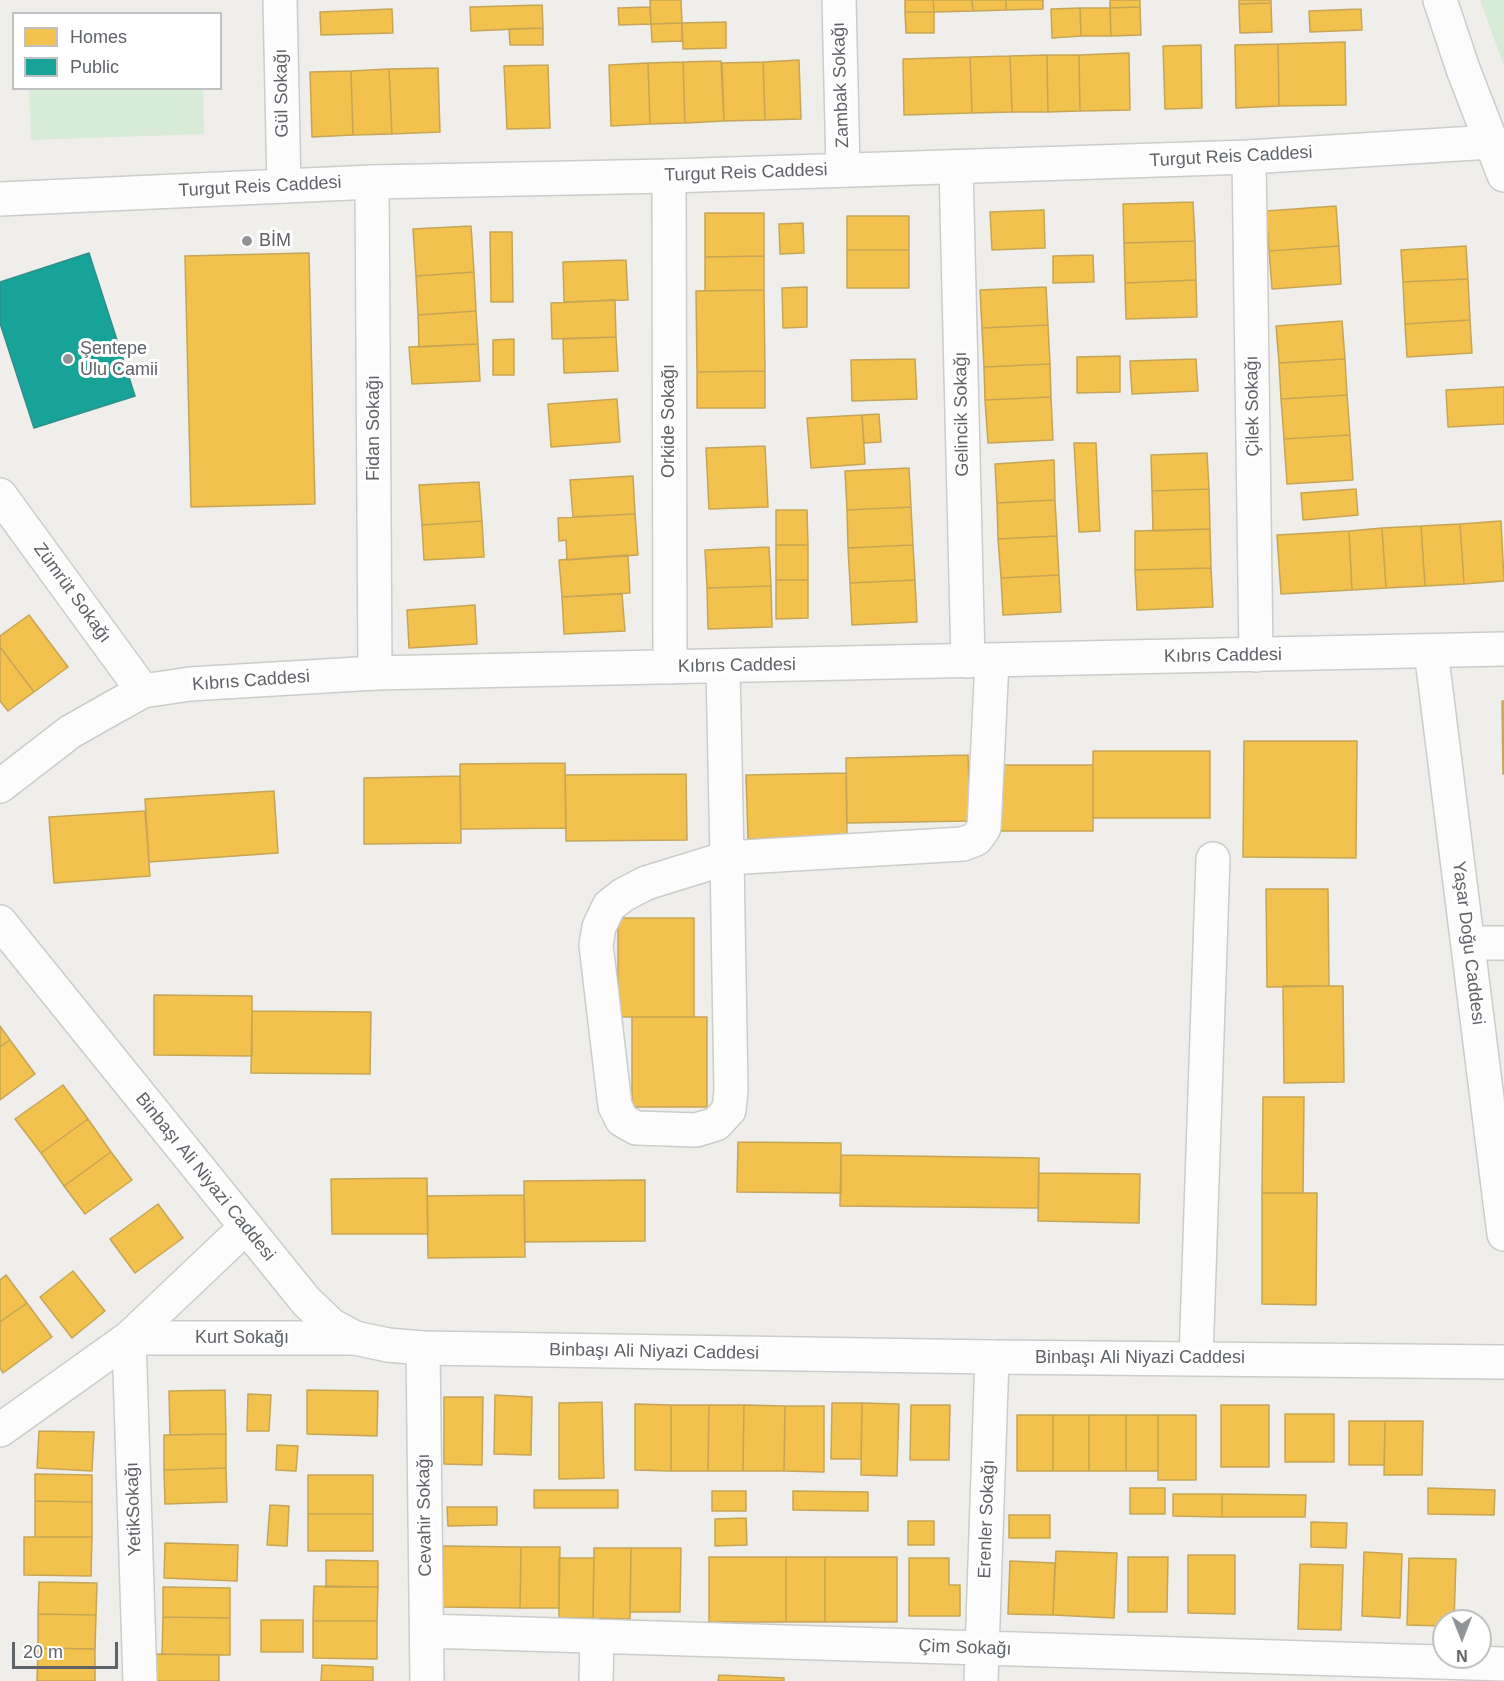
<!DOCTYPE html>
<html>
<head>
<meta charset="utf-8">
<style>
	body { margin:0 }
	#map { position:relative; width:1504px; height:1681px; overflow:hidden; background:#efeeea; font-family:Arial,sans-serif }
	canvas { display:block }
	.legend { position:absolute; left:12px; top:12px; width:210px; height:78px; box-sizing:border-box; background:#fff; border:2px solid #bfc1c3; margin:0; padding:8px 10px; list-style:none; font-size:18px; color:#5f6368 }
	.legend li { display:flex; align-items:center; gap:12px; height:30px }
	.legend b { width:30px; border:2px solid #bfc1c3 }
	.north { position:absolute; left:1432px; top:1609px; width:60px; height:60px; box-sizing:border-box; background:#fff; border:2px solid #bfc1c3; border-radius:50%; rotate:180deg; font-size:16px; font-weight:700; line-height:24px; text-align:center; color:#5f6368 }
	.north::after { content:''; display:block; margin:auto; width:21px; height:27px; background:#919496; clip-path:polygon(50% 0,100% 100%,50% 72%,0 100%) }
	.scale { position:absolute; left:12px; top:1642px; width:106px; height:27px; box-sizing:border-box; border:3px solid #5f6368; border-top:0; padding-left:8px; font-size:18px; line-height:21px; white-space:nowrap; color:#5f6368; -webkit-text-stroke:4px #fff; paint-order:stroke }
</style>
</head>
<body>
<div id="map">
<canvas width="1504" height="1681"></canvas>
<ul class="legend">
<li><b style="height:16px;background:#f2c14e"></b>Homes</li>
<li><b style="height:16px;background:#17a398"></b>Public</li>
</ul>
<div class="north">N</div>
<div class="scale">20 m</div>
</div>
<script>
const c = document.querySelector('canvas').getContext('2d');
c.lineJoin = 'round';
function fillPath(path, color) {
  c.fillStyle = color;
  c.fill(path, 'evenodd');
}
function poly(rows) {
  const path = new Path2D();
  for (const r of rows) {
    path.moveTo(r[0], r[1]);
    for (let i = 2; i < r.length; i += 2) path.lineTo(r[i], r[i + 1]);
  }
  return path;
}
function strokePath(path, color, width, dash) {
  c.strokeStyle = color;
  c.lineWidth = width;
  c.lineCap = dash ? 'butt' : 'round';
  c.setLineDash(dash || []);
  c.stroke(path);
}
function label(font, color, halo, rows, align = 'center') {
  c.font = font + ' Arial,sans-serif';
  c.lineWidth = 6;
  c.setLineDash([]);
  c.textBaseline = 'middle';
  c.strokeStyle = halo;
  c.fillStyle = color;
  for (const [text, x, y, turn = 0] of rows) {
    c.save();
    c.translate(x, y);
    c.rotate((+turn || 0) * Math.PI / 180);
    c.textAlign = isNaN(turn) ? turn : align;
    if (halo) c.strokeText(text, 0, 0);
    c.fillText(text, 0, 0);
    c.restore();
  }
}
const green = poly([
	[1480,0,1504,0,1504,66],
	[29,89,203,89,204,134,31,140]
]);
const homes = poly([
	[650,0,681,0,682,23,651,24,650,0],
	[905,0,933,0,934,12,905,12,905,0],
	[933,0,972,0,973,11,934,12,933,0],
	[972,0,1006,0,1006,10,973,11,972,0],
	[1006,0,1043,0,1043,9,1006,10,1006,0],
	[1110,0,1140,0,1140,7,1110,8,1110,0],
	[1239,0,1271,0,1271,3,1239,4,1239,0],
	[1271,3,1272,32,1240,33,1239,4,1271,3],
	[542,5,543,28,471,31,470,7,542,5],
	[650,7,651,24,619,25,618,8,650,7],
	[1140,7,1141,35,1111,36,1110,8,1140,7],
	[1080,8,1081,36,1052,38,1051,9,1080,8],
	[1080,8,1110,8,1111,36,1081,36,1080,8],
	[392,9,393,33,321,35,320,12,392,9],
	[1361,9,1362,30,1310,32,1309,11,1361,9],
	[905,12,934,12,934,33,906,33,905,12],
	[726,22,726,48,683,49,682,23,726,22],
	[682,23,682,41,652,42,651,24,682,23],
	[543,28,543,45,510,45,509,29,543,28],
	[1345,42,1346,105,1279,106,1278,44,1345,42],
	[1278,44,1279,106,1236,108,1235,45,1278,44],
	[1201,45,1202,108,1165,109,1163,46,1201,45],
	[1129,53,1130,110,1080,111,1079,55,1129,53],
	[1047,55,1048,112,1012,112,1010,56,1047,55],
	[1047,55,1079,55,1080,111,1048,112,1047,55],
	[1010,56,1012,112,972,113,970,57,1010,56],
	[970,57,972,113,904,115,903,59,970,57],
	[799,60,801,119,765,120,763,62,799,60],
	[721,61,724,121,685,123,683,62,721,61],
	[683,62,685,123,650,124,648,63,683,62],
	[763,62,765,120,724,121,722,63,763,62],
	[648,63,650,124,611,126,609,65,648,63],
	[548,65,550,128,507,129,504,66,548,65],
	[438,68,440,132,392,134,389,69,438,68],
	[389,69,392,134,353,135,351,71,389,69],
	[351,71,353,135,312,137,310,72,351,71],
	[1193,202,1195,241,1124,243,1123,204,1193,202],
	[1336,206,1339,246,1269,251,1266,211,1336,206],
	[1044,210,1045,248,992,250,990,212,1044,210],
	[705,213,764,213,764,256,705,257,705,213],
	[847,216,909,216,909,250,847,250,847,216],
	[803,223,804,253,780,254,779,224,803,223],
	[471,226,474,272,416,276,413,229,471,226],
	[490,232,512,232,513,302,491,302,490,232],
	[1195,241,1196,280,1125,283,1124,243,1195,241],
	[1339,246,1341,284,1272,289,1269,251,1339,246],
	[1466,246,1468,279,1403,282,1401,250,1466,246],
	[847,250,909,250,909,288,847,288,847,250],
	[309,253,315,504,191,507,185,256,309,253],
	[1093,255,1094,282,1053,283,1053,256,1093,255],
	[764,256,764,290,705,291,705,257,764,256],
	[626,260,628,300,564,302,563,262,626,260],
	[474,272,476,311,418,315,416,276,474,272],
	[1468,279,1470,320,1405,324,1403,282,1468,279],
	[1196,280,1197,317,1126,319,1125,283,1196,280],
	[807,287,807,327,783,328,782,288,807,287],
	[1046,287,1048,325,982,328,980,290,1046,287],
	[764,290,765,371,697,372,696,291,764,290],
	[615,300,616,337,552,339,551,303,615,300],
	[476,311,478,344,419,347,418,315,476,311],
	[1470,320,1472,353,1407,357,1405,324,1470,320],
	[1342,321,1345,359,1279,363,1276,326,1342,321],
	[1048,325,1050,364,984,367,982,328,1048,325],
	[616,337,618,371,564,373,563,339,616,337],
	[514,339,514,375,493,375,493,340,514,339],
	[478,344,480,381,412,384,409,347,478,344],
	[1120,356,1120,392,1077,393,1077,357,1120,356],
	[915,359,917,399,852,401,851,360,915,359],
	[1196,359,1198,391,1132,394,1130,361,1196,359],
	[1345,359,1347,395,1281,399,1279,363,1345,359],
	[1050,364,1051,397,985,400,984,367,1050,364],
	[765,371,765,408,697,408,697,372,765,371],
	[1504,387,1504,424,1448,427,1446,390,1504,387],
	[1347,395,1350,435,1284,439,1281,399,1347,395],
	[1051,397,1053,440,988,443,985,400,1051,397],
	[617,399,620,442,551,447,548,404,617,399],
	[879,414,881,442,864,443,862,415,879,414],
	[862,415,865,464,811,468,807,418,862,415],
	[1350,435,1353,480,1287,484,1284,439,1350,435],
	[1074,443,1096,443,1100,531,1079,532,1074,443],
	[765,446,768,507,709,509,706,448,765,446],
	[1207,453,1209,489,1152,491,1151,455,1207,453],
	[1054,460,1055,500,997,503,995,464,1054,460],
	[909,468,911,507,847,510,845,471,909,468],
	[633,476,635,514,573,517,570,480,633,476],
	[479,482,482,521,422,525,419,485,479,482],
	[1209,489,1210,529,1153,531,1152,491,1209,489],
	[1356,489,1358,515,1303,520,1301,493,1356,489],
	[1055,500,1057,536,998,539,997,503,1055,500],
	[911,507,913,545,848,548,847,510,911,507],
	[776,510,807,510,808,545,776,545,776,510],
	[635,514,638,555,567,560,566,540,559,541,558,518,635,514],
	[482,521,484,557,424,560,422,525,482,521],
	[1501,521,1504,581,1464,584,1460,524,1501,521],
	[1460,524,1464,584,1425,586,1421,526,1460,524],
	[1421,526,1425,586,1386,588,1382,528,1421,526],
	[1382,528,1386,588,1352,590,1349,531,1382,528],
	[1210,529,1211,568,1135,570,1135,531,1210,529],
	[1349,531,1352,590,1281,594,1277,535,1349,531],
	[1057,536,1059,575,1001,578,998,539,1057,536],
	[776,545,808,545,808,580,776,580,776,545],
	[913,545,915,580,850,583,848,548,913,545],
	[769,547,771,586,707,588,705,550,769,547],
	[628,555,630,593,562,597,559,560,628,555],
	[1211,568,1213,607,1137,610,1135,570,1211,568],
	[1059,575,1061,612,1003,615,1001,578,1059,575],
	[776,580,808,580,808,618,776,619,776,580],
	[915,580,917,622,852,625,850,583,915,580],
	[771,586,772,627,708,629,707,588,771,586],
	[622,594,625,631,564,634,562,597,622,594],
	[475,605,477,644,409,648,407,610,475,605],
	[29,615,68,667,34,692,0,647,0,636,29,615],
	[0,647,34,692,8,711,0,701,0,647],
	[1502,701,1504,701,1504,774,1503,774,1502,701],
	[1244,741,1357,741,1356,858,1243,857,1244,741],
	[1093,751,1210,751,1210,818,1093,818,1093,751],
	[968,755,970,821,847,823,846,758,968,755],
	[565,763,566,828,461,829,460,764,565,763],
	[998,765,1093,765,1093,831,998,831,998,765],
	[846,773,847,837,748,839,746,775,846,773],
	[686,774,687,840,566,841,565,775,686,774],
	[460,776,461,843,364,844,364,778,460,776],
	[274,791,278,853,149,862,145,799,274,791],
	[145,811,150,876,54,883,49,817,145,811],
	[1266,889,1328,889,1329,986,1267,987,1266,889],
	[618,918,694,918,694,1017,618,1017,618,918],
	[1283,986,1343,986,1344,1082,1284,1083,1283,986],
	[154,995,252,996,252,1056,154,1055,154,995],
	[252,1011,371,1012,370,1074,251,1073,252,1011],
	[632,1017,707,1017,707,1107,632,1107,632,1017],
	[0,1026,10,1040,0,1047,0,1026],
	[10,1040,35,1074,0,1100,0,1047,10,1040],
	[63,1085,88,1119,41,1153,15,1119,63,1085],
	[1263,1097,1304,1097,1303,1193,1262,1193,1263,1097],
	[88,1119,111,1152,64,1186,41,1153,88,1119],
	[738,1142,841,1143,841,1193,737,1192,738,1142],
	[111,1152,132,1180,85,1214,64,1186,111,1152],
	[841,1155,1039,1158,1038,1208,840,1206,841,1155],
	[1039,1173,1140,1174,1139,1223,1038,1221,1039,1173],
	[427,1178,428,1234,332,1234,331,1179,427,1178],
	[645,1180,645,1241,525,1242,524,1181,645,1180],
	[1262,1193,1317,1193,1316,1305,1262,1304,1262,1193],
	[524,1195,525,1257,428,1258,427,1196,524,1195],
	[158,1204,183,1238,135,1273,110,1239,158,1204],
	[73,1271,105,1311,72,1338,40,1297,73,1271],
	[6,1275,27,1303,0,1322,0,1280,6,1275],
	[27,1303,52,1337,3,1373,0,1368,0,1322,27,1303],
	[225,1390,226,1434,170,1435,169,1391,225,1390],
	[307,1390,378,1391,377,1436,307,1434,307,1390],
	[248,1394,271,1395,269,1431,247,1431,248,1394],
	[495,1395,532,1397,531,1455,494,1454,495,1395],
	[444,1397,483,1397,482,1465,444,1464,444,1397],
	[602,1402,604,1478,559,1479,559,1403,602,1402],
	[832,1403,862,1403,861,1459,831,1459,832,1403],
	[862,1403,899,1404,897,1476,861,1475,862,1403],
	[635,1404,671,1405,671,1471,635,1470,635,1404],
	[671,1405,709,1405,708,1471,671,1471,671,1405],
	[709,1405,744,1405,743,1471,708,1471,709,1405],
	[744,1405,785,1406,784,1471,743,1471,744,1405],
	[911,1405,950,1405,949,1460,910,1460,911,1405],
	[1221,1405,1269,1405,1269,1467,1221,1467,1221,1405],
	[785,1406,824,1406,824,1472,784,1471,785,1406],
	[1285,1414,1334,1414,1334,1462,1285,1462,1285,1414],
	[1017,1415,1053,1415,1053,1471,1017,1471,1017,1415],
	[1053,1415,1089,1415,1089,1471,1053,1471,1053,1415],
	[1089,1415,1126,1415,1126,1471,1089,1471,1089,1415],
	[1126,1415,1158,1415,1158,1471,1126,1471,1126,1415],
	[1158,1415,1196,1415,1196,1480,1158,1480,1158,1415],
	[1349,1421,1385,1421,1384,1465,1349,1465,1349,1421],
	[1385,1421,1423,1421,1422,1475,1384,1475,1385,1421],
	[39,1431,94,1432,92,1471,37,1468,39,1431],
	[226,1434,226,1468,164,1470,164,1435,226,1434],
	[277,1445,298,1446,296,1471,276,1470,277,1445],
	[226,1468,227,1502,165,1504,164,1470,226,1468],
	[35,1474,92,1475,92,1502,35,1501,35,1474],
	[308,1475,373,1475,373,1514,308,1514,308,1475],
	[1130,1488,1165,1488,1165,1514,1130,1514,1130,1488],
	[1428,1488,1495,1490,1494,1515,1428,1514,1428,1488],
	[534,1490,618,1490,618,1508,534,1508,534,1490],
	[712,1491,746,1491,746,1511,712,1511,712,1491],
	[793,1491,868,1492,868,1511,793,1510,793,1491],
	[1173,1494,1222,1494,1222,1517,1173,1516,1173,1494],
	[1222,1494,1306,1495,1305,1517,1222,1517,1222,1494],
	[35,1501,92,1502,92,1537,35,1537,35,1501],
	[270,1505,289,1506,287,1546,267,1545,270,1505],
	[447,1507,497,1507,497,1525,448,1526,447,1507],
	[308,1514,373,1514,373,1551,308,1551,308,1514],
	[1009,1515,1050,1515,1050,1538,1009,1538,1009,1515],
	[746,1518,747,1545,715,1546,715,1519,746,1518],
	[908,1521,934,1521,934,1545,908,1545,908,1521],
	[1311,1522,1347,1523,1346,1548,1311,1547,1311,1522],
	[24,1537,92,1537,91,1576,24,1575,24,1537],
	[165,1543,238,1545,237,1581,164,1578,165,1543],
	[443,1546,521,1547,520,1608,443,1607,443,1546],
	[521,1547,560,1547,559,1608,520,1608,521,1547],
	[594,1548,631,1548,630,1619,593,1618,594,1548],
	[631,1548,681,1548,680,1612,630,1612,631,1548],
	[1056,1551,1117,1553,1114,1618,1053,1615,1056,1551],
	[1364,1552,1402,1554,1400,1618,1362,1616,1364,1552],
	[1188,1555,1235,1555,1235,1614,1188,1613,1188,1555],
	[709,1557,786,1557,786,1622,709,1622,709,1557],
	[786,1557,825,1557,825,1622,786,1622,786,1557],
	[825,1557,897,1557,897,1622,825,1622,825,1557],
	[1128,1557,1168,1557,1167,1612,1128,1612,1128,1557],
	[559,1558,594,1558,593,1618,559,1618,559,1558],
	[909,1558,949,1558,949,1585,960,1585,960,1616,909,1616,909,1558],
	[1409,1558,1456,1559,1454,1621,1444,1621,1444,1626,1407,1625,1409,1558],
	[326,1560,378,1561,378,1587,326,1587,326,1560],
	[1010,1561,1055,1563,1053,1615,1008,1614,1010,1561],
	[1300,1564,1343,1565,1341,1630,1298,1629,1300,1564],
	[39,1582,97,1583,96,1615,38,1614,39,1582],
	[314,1586,378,1587,377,1621,313,1621,314,1586],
	[163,1587,230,1588,230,1618,163,1617,163,1587],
	[38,1614,96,1615,95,1649,38,1648,38,1614],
	[163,1617,230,1618,230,1655,162,1654,163,1617],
	[261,1620,303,1620,303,1652,261,1652,261,1620],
	[313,1621,377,1621,377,1659,313,1658,313,1621],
	[38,1648,95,1649,95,1681,37,1681,38,1648],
	[156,1654,219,1655,219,1681,156,1681,156,1654],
	[322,1665,373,1667,373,1681,321,1681,322,1665],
	[719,1675,784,1678,784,1681,718,1681,719,1675]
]);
const public = poly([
	[89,253,135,396,34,428,0,323,0,282,89,253]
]);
const minor = poly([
	[280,0,284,186],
	[839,0,843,169],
	[1249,157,1256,655],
	[956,167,968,661],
	[669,176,670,667],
	[372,182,375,673],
	[0,495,143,691],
	[723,667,727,858,731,1090,729,1110,716,1124,696,1130,636,1128,622,1120,615,1106,596,945,599,927,609,906,623,895,646,883,727,858,963,844,976,839,984,828,992,661],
	[1469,943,1504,943],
	[423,1348,427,1681],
	[1196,1358,1213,859],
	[0,1430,129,1338,246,1227],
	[427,1631,1504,1664],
	[140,1681,129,1338,355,1338],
	[596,1681,597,1636],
	[981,1681,992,1357]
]);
const tertiary = poly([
	[1440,0,1463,69,1504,175],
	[0,199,372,182,669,176,1249,157,1491,142],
	[1431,651,1504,1234],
	[0,786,70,732,114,707,143,691,190,684,375,673,1504,649],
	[0,922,306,1301,331,1325,355,1338,388,1345,423,1348,992,1357,1504,1362]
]);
const markers = [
	[247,241,6,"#919496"],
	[68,359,6,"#919496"]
];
const streetNames = [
	["Zambak Sokağı",841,85,-92],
	["Gül Sokağı",282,93,-91],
	["Turgut Reis Caddesi",1231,157,-3],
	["Turgut Reis Caddesi",746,173,-2],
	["Turgut Reis Caddesi",260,187,-3],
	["Çilek Sokağı",1253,406,-91],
	["Gelincik Sokağı",962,414,-91],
	["Orkide Sokağı",669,421,-90],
	["Fidan Sokağı",374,428,-90],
	["Zümrüt Sokağı",72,593,54],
	["Kıbrıs Caddesi",1223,656,-1],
	["Kıbrıs Caddesi",737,666,-1],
	["Kıbrıs Caddesi",251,681,-4],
	["Yaşar Doğu Caddesi",1468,943,83],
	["Binbaşı Ali Niyazi Caddesi",205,1177,51],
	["Kurt Sokağı",242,1338],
	["Binbaşı Ali Niyazi Caddesi",654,1352,1],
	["Binbaşı Ali Niyazi Caddesi",1140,1358],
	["YetikSokağı",134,1509,-92],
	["Cevahir Sokağı",425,1515,-91],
	["Erenler Sokağı",987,1519,-88],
	["Çim Sokağı",965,1648,2]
];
const poiNames = [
	["BİM",259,241],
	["Şentepe",80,349],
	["Ulu Camii",80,370]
];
fillPath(green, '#d8ebd6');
fillPath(homes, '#f2c14e');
strokePath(homes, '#c6a556', 1.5);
fillPath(public, '#17a398');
strokePath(public, '#2d908a', 1.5);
strokePath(minor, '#cbcccc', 36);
strokePath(tertiary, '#cbcccc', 36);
strokePath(minor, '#fdfcfc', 33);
strokePath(tertiary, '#fdfcfc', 33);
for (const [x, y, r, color] of markers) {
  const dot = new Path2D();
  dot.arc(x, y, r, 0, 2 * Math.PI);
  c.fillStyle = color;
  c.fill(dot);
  strokePath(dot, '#fff', 2);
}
label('18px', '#5f6368', '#fff', streetNames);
label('18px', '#5f6368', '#fff', poiNames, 'left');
</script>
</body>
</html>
